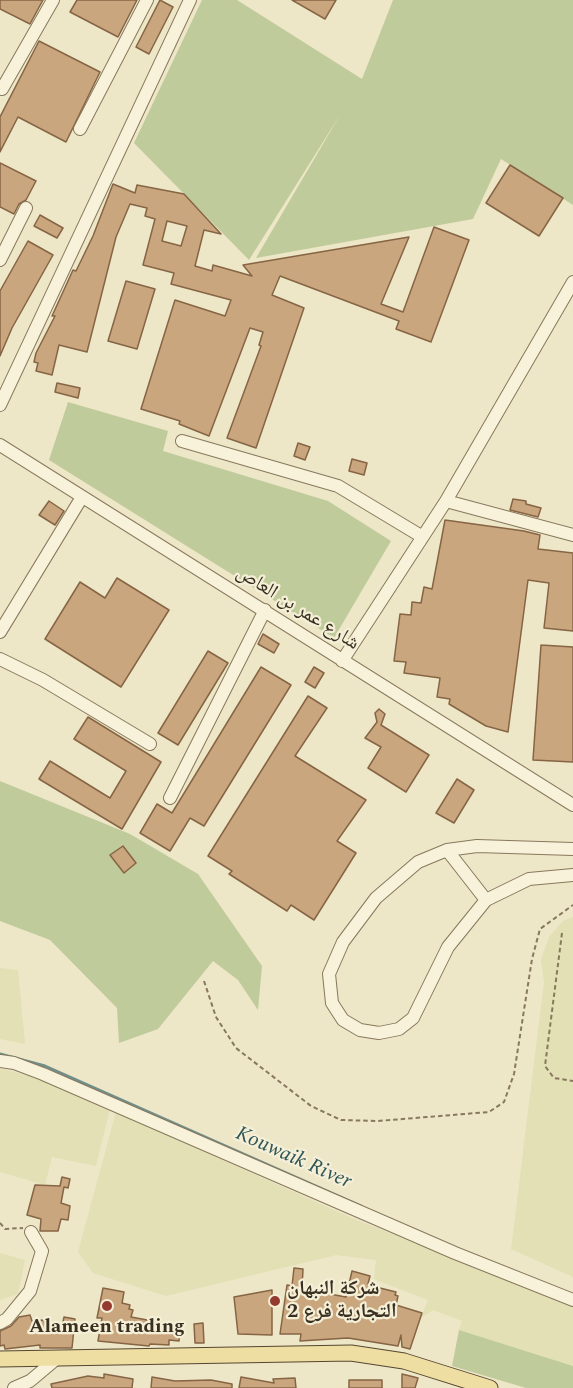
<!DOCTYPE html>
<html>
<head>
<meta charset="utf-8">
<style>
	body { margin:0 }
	canvas { display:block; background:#ede6c7 }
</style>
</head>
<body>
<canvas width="573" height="1388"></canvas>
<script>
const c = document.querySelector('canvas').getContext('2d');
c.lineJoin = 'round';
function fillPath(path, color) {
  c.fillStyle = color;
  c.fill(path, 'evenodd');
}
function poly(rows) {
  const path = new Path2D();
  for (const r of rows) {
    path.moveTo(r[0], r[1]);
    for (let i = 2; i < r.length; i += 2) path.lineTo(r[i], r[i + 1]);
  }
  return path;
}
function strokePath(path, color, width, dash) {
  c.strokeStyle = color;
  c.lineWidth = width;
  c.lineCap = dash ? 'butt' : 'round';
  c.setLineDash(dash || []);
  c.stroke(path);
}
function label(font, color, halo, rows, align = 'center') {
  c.font = font + ' Spectral,"Noto Naskh Arabic",serif';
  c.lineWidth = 4.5;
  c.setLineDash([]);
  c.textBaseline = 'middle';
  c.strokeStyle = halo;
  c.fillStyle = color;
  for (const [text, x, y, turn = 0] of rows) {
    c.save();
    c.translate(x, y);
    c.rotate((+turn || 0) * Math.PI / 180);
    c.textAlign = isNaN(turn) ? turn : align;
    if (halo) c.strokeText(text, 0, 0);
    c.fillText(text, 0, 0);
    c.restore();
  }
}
const farmland = poly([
	[573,917,573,1277,511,1249,544,983,541,960,549,937,563,921],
	[0,968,18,970,25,1044,0,1039],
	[0,1068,40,1079,110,1109,96,1166,52,1157,45,1185,0,1172],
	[116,1112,354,1219,573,1305,573,1366,459,1330,462,1321,433,1310,421,1318,428,1300,374,1279,376,1260,336,1255,166,1296,93,1273,78,1252],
	[0,1253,25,1260,18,1294,0,1300]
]);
const green = poly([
	[202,0,237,0,362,79,393,0,573,0,573,205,501,159,473,219,256,258,340,115,249,260,134,143],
	[68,402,168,431,163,451,328,501,391,541,334,638,49,460],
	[0,781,130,834,198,874,262,966,258,1010,238,980,213,961,158,1029,119,1043,117,1008,50,940,0,921],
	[459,1330,573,1366,573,1388,526,1388,452,1366]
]);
const stream = poly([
	[0,1054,45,1066,361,1206]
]);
const building = poly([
	[0,0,43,0,30,24,0,9,0,0],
	[77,0,137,0,118,37,70,12,77,0],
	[160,0,173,7,149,54,136,47,160,0],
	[292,0,336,0,325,19,292,0],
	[39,41,100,72,66,142,18,117,0,152,0,117,39,41],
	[0,163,36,181,26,200,19,204,14,214,0,207,0,163],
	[510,165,563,198,539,236,486,203,510,165],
	[113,184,135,193,137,185,184,194,221,234,204,230,195,266,212,271,213,265,252,276,243,265,409,237,381,304,403,312,434,227,469,240,431,342,396,329,399,321,280,276,272,295,304,308,256,448,227,438,261,346,259,345,263,332,250,328,209,436,179,424,180,421,141,409,175,300,225,316,231,300,171,284,174,273,143,265,155,219,145,216,147,208,130,204,116,237,87,352,59,345,52,375,36,371,38,363,34,362,36,353,55,316,52,316,73,270,76,271,93,236,113,184],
	[167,221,187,226,181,246,162,241,167,221],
	[40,215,63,228,57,238,34,226,40,215],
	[28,241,53,255,12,328,0,356,0,291,28,241],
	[126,281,155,289,137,349,108,341,126,281],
	[57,383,80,388,78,398,55,392,57,383],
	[298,443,310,447,305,460,294,456,298,443],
	[352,459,367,463,364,475,349,471,352,459],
	[513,499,526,501,526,504,541,508,538,517,510,510,513,499],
	[49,501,64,511,55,525,39,515,49,501],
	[445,520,524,531,540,535,538,549,573,553,573,631,544,628,549,583,528,580,508,732,486,726,449,704,450,699,437,697,440,678,404,673,406,662,394,661,400,614,411,615,412,602,421,603,424,587,432,589,445,520],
	[117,578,169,610,121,687,45,639,80,582,105,598,117,578],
	[263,634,279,644,274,653,258,644,263,634],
	[541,645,573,647,573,762,533,760,541,645],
	[208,651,228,663,178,745,158,733,208,651],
	[261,667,291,685,204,826,190,818,170,851,140,833,157,804,172,813,261,667],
	[314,667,324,673,315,688,305,682,314,667],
	[308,696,327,708,295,756,366,800,337,841,356,853,314,920,291,905,287,911,229,874,232,871,208,856,308,696],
	[379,709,385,714,381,725,429,755,406,792,368,768,381,747,365,738,377,722,375,713,379,709],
	[88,717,161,762,122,829,39,779,50,761,110,798,126,771,74,739,88,717],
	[457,779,474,790,454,823,436,813,457,779],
	[123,846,136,863,124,873,110,855,123,846],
	[62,1177,70,1179,68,1188,64,1187,61,1203,70,1206,68,1220,61,1219,58,1231,40,1231,41,1219,27,1215,35,1185,60,1186,62,1177],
	[294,1268,303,1269,302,1289,346,1297,352,1271,370,1276,368,1284,372,1286,396,1292,395,1295,398,1296,396,1305,422,1313,410,1349,402,1347,401,1335,398,1346,348,1338,300,1341,301,1334,280,1334,287,1285,292,1286,294,1268],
	[103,1288,124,1292,122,1303,130,1305,129,1309,133,1310,131,1317,180,1326,179,1341,169,1340,169,1345,150,1344,149,1346,98,1341,102,1318,97,1318,103,1288],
	[272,1290,272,1335,238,1334,234,1297,272,1290],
	[30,1315,32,1321,44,1320,46,1327,62,1327,64,1317,75,1319,72,1348,40,1348,40,1345,5,1349,4,1345,0,1346,0,1331,11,1326,19,1317,30,1315],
	[203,1323,204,1343,195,1343,194,1324,203,1323],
	[104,1374,133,1379,132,1388,52,1388,51,1384,88,1376,104,1378,104,1374],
	[402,1374,418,1378,415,1388,402,1388,402,1374],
	[152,1377,175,1381,211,1380,232,1384,232,1388,151,1388,152,1377],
	[241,1377,274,1383,273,1379,295,1378,296,1388,239,1388,241,1377],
	[349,1380,382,1380,382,1388,349,1388,349,1380]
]);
const path = poly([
	[562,933,545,1066,554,1078,573,1081],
	[204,981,216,1017,236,1048,311,1106,341,1120,378,1121,489,1112,504,1102,514,1074,532,959,540,929,573,905],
	[0,1223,5,1229,23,1228]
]);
const minor = poly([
	[2,89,53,0],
	[80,129,147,0],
	[0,260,26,208],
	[0,405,190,0],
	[182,441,338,486,421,536],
	[0,445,573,805],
	[446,501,573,535],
	[0,632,82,497],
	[0,659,43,680,150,744],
	[342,661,446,501,573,282],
	[170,798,265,610],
	[573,849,477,846,447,850,418,862,376,898,343,942,329,974,332,1003,343,1020,360,1030,379,1033,399,1029,413,1018,448,947,486,900,529,879,573,875],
	[447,850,486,900],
	[0,1061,14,1063,43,1074,455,1253,573,1300],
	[0,1323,7,1319,30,1291,42,1251,31,1232],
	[14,1388,30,1381,55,1360]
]);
const major = poly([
	[0,1359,351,1353,404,1361,490,1388]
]);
const markers = [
	[275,1301,6,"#943a2f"],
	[107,1306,6,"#943a2f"]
];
const streetNames = [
	["شارع عمر بن العاص",297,609,32]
];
const poiNames = [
	["شركة النبهان",287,1290],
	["التجارية فرع 2",287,1313],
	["Alameen trading",107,1328,"center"]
];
const waterNames = [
	["Kouwaik River",293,1159,24]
];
fillPath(farmland, '#e2e0b4');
fillPath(green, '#c0cb9b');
strokePath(stream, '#6f8f8a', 3);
fillPath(building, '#c9a67e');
strokePath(building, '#866544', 1.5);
strokePath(minor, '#88785d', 14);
strokePath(major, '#564631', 17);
strokePath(path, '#88785d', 2, [4.5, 3]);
strokePath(minor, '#f8f2da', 12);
strokePath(major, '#eedea1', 15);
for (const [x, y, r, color] of markers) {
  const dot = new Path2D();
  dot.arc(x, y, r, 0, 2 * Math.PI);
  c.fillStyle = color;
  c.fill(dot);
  strokePath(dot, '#f4efd6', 2);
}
label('20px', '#382f20', '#f4efd6', streetNames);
label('bold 20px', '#382f20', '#f4efd6', poiNames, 'left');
label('italic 21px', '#305657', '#f4efd6', waterNames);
</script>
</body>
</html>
